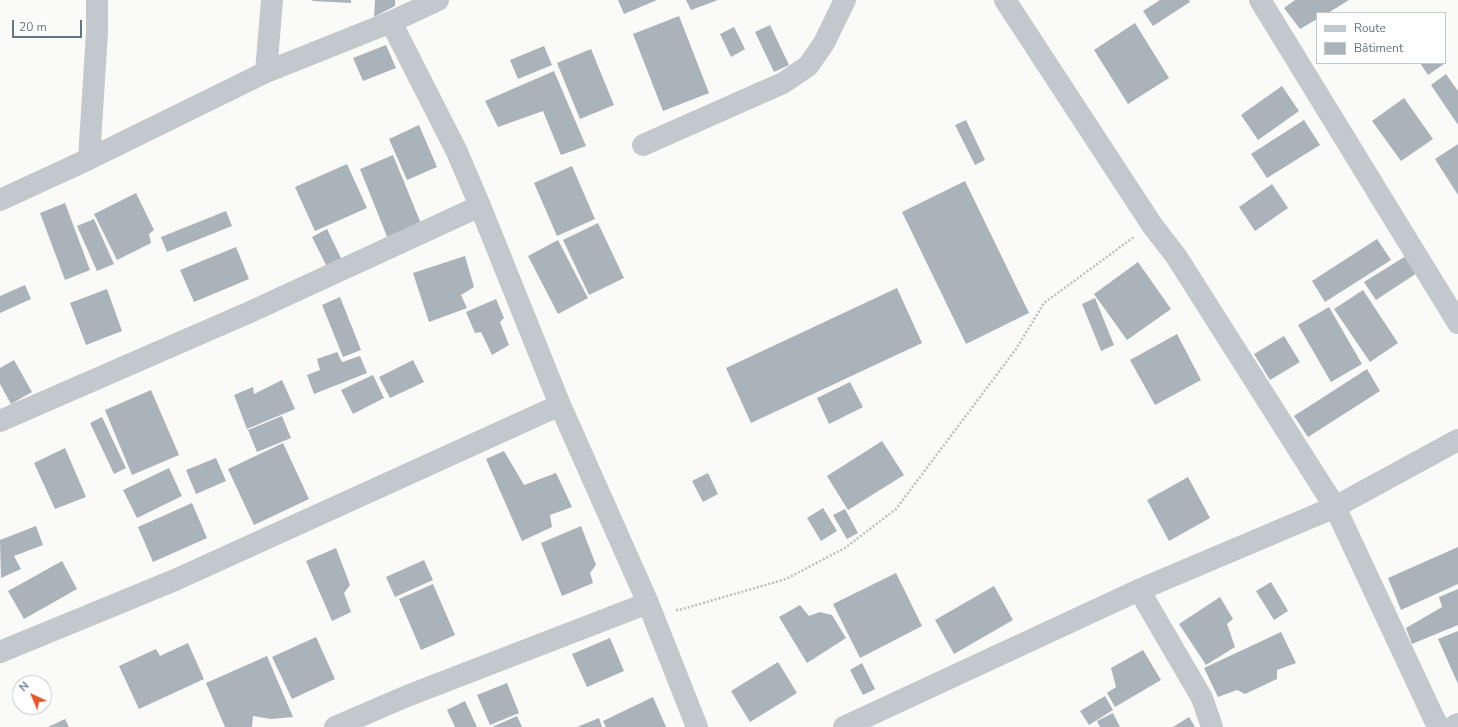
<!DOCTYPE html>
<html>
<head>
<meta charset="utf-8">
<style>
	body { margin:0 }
	#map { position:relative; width:1458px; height:727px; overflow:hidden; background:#fafaf8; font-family:"Nunito Sans",sans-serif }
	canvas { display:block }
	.legend { position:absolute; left:1316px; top:12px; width:130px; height:52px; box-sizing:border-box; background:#fff; border:1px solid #c1c8cd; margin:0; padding:5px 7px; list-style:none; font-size:12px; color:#657683 }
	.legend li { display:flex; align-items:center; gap:8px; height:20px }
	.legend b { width:20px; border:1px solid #c1c8cd }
	.north { position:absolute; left:12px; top:675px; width:40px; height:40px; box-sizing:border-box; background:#fff; border:1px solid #c1c8cd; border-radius:50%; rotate:316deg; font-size:11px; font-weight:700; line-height:16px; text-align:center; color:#657683 }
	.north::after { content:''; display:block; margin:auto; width:14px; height:18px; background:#e4572e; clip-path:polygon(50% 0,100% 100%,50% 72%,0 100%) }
	.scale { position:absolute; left:12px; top:20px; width:70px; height:18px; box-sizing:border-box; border:2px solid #657683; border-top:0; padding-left:5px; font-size:12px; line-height:14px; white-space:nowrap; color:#657683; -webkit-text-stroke:3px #fff; paint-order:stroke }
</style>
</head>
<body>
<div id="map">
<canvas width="1458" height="727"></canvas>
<ul class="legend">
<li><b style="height:5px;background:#c3c8cc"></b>Route</li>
<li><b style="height:11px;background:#aab3b9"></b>Bâtiment</li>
</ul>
<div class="north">N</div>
<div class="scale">20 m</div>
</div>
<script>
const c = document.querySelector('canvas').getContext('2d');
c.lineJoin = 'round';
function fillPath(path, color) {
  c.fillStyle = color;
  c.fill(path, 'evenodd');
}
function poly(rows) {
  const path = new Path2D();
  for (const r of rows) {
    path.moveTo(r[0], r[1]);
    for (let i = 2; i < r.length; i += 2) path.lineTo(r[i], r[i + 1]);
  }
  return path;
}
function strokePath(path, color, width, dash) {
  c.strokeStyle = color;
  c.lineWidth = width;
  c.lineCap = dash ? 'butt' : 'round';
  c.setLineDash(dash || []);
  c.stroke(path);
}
const building = poly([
	[312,0,351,0,351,3,313,1],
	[375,0,395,0,395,6,374,17],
	[618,0,657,0,624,14],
	[686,0,718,0,691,10],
	[1160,0,1189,0,1190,2,1153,26,1143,11],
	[1295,0,1349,0,1328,13,1317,13,1317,19,1300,29,1284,8],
	[679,16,709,93,663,111,633,34],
	[1135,23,1169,78,1128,104,1094,50],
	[770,25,789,65,774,72,755,32],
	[734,27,745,49,731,57,720,34],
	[386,45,396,68,363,81,353,58],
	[544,46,552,65,518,79,510,60],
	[591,49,614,105,580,119,557,63],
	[1420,63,1443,63,1444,64,1428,75],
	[554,71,586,146,561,155,543,111,498,127,485,101],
	[1446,74,1458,91,1458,125,1431,85],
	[1282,86,1299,111,1258,140,1241,115],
	[1404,98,1433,139,1401,161,1372,121],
	[966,120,985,160,975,165,955,125],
	[1304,120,1320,145,1267,178,1251,154],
	[419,125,437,167,407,180,389,139],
	[1458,144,1458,195,1435,159],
	[393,155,422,226,388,239,360,169],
	[347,164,367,208,315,231,295,187],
	[572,166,595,219,557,236,534,183],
	[965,181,1029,313,966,344,902,212],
	[1272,184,1288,208,1255,231,1239,207],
	[136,193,154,230,149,234,151,243,117,260,94,214],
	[65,203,90,270,65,280,40,213],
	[226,211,232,226,167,252,161,237],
	[94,219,114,264,97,271,77,226],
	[598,223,624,278,589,295,563,240],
	[327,229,342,260,327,267,312,237],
	[1377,239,1391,260,1325,302,1312,281],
	[558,240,588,298,558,314,528,256],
	[236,247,249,279,194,302,180,270],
	[465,256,474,287,461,295,467,308,429,322,413,273],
	[1406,256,1417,273,1376,300,1364,282],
	[1138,262,1171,309,1127,340,1094,294],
	[25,285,31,299,0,313,0,296],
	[897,288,922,343,751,423,726,368],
	[107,289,122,331,86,345,70,303],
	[1363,290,1398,343,1370,362,1334,309],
	[340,297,361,350,343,357,322,305],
	[1095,298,1114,345,1101,351,1082,304],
	[496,299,504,318,500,322,509,345,492,355,481,332,475,333,466,312],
	[1329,307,1362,364,1331,382,1298,325],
	[1177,334,1201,380,1155,405,1130,360],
	[1284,336,1300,362,1270,380,1254,354],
	[337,352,342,362,360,356,367,373,314,394,307,375,320,370,317,359],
	[14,360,32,392,11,404,0,384,0,368],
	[413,360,424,382,390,398,379,377],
	[1367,369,1380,391,1308,437,1294,416],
	[373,375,384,398,353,414,341,390],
	[282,380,295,409,247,429,234,395,253,387,254,394],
	[850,382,863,407,829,424,817,398],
	[151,390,179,455,132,475,105,410],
	[282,416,291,438,257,452,248,430],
	[102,417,126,468,114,474,90,423],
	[882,441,904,475,848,510,827,476],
	[283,443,309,499,254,525,228,469],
	[65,448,86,497,55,509,34,463],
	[504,451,524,485,556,473,572,507,550,515,552,527,522,541,486,459],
	[216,458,226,481,196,494,186,470],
	[169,468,182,496,137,518,123,490],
	[708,473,718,494,703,502,692,481],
	[1188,477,1210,518,1169,541,1147,500],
	[192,503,207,538,153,562,138,527],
	[823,508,837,531,821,541,807,518],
	[845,509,858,533,847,539,833,515],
	[36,526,43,545,14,556,21,569,1,578,0,540],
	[581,526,596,565,590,573,593,583,562,596,541,543],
	[1458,547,1458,584,1401,610,1388,578],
	[336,548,350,585,344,593,351,612,332,621,306,561],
	[424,560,433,580,395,597,386,577],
	[62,561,77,589,24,619,8,591],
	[896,573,922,626,860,658,833,604],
	[1271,582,1288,611,1274,620,1256,591],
	[433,584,455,635,421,650,399,599],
	[994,586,1013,620,954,654,935,620],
	[1458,589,1458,625,1412,644,1406,628,1442,607,1439,597],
	[1220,597,1233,619,1227,624,1235,647,1206,665,1179,624],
	[800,605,809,616,820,612,832,615,846,638,807,663,779,617],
	[1458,631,1458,684,1438,639],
	[1281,632,1296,663,1277,670,1277,679,1245,694,1237,690,1218,697,1204,668],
	[316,637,335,679,292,699,272,657],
	[610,638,624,671,587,687,572,654],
	[188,643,204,679,139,709,119,666,156,649,160,656],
	[1143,650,1161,680,1115,707,1107,693,1116,687,1111,668],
	[267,656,293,717,271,719,253,716,252,727,225,727,206,683],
	[778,662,797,693,750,722,731,691],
	[862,663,875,689,863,695,850,670],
	[507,683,519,713,490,725,477,695],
	[1105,696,1113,710,1089,725,1080,711],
	[653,697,666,727,606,727,603,721],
	[465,701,477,727,455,727,447,710],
	[1113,713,1120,727,1100,727,1097,721],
	[517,716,522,727,492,727],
	[1189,717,1195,727,1173,727],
	[599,718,602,727,577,727],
	[65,719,69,727,48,727]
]);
const path = poly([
	[676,610,679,610,786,579,845,548,896,509,1016,349,1044,303,1134,237]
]);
const minor = poly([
	[1005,0,1152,225,1176,256,1335,507,1438,727],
	[1260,0,1458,323],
	[391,22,457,152,480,206,560,405,648,603,697,727],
	[266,72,272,0],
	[643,145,783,83,808,66,824,43,845,0],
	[89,159,97,32,97,0],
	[0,200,89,159,266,72,391,22,438,0],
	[0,421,250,312,480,206],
	[1139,590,1202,698,1212,727],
	[0,652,175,580,560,405],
	[335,727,407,696,648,603],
	[844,727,1139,590,1335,507,1458,440],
	[1453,727,1458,724]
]);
fillPath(building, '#aab3b9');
strokePath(path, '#bbbfc2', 2.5, [2, 2]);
strokePath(minor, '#c3c8cc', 22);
</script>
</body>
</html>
